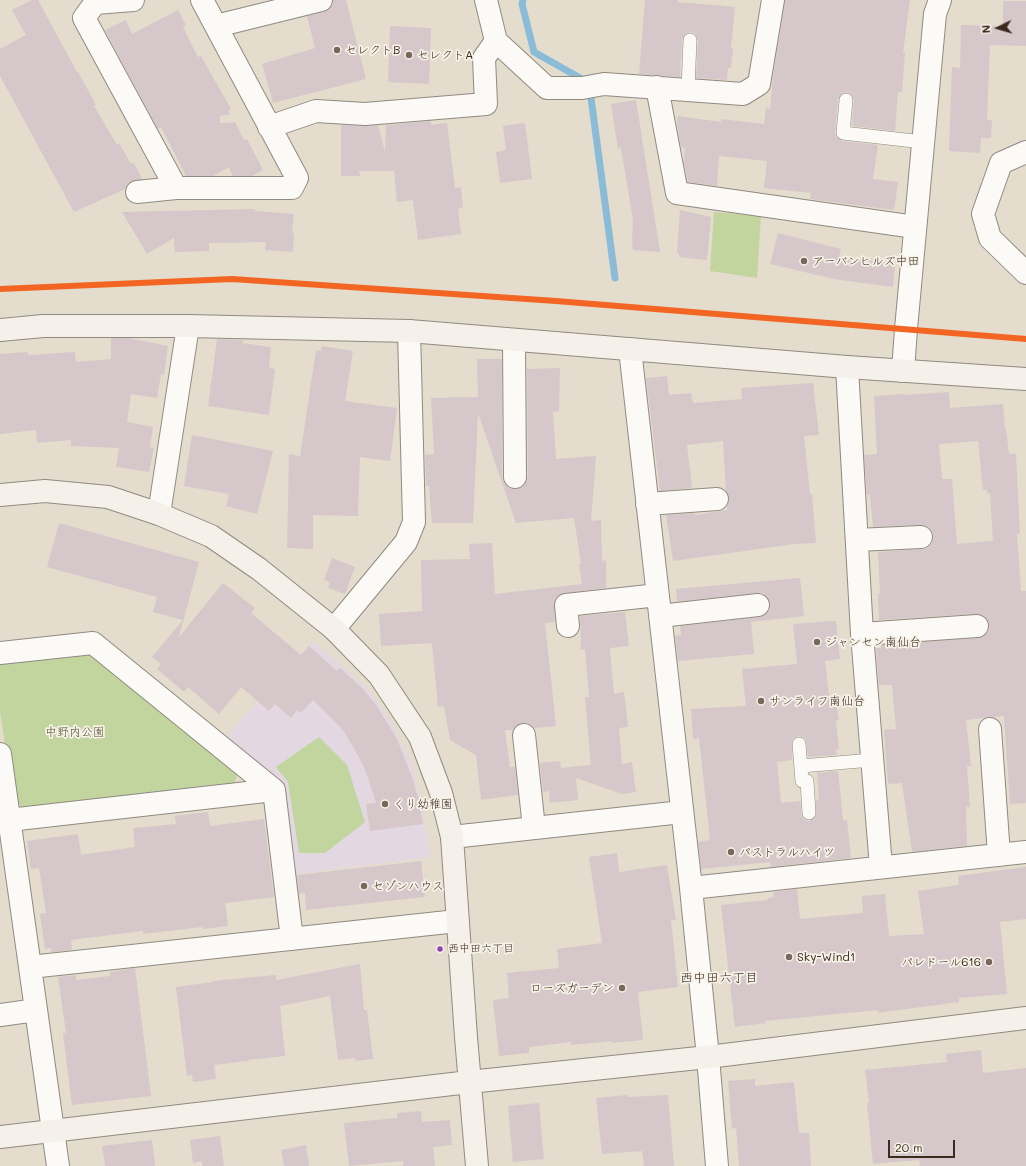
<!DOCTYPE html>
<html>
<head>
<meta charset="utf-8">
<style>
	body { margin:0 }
	#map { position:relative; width:1026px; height:1166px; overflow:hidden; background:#e4dccc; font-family:Mali,sans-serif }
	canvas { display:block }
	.north { position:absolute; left:978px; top:8px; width:40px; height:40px; -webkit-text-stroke:3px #f7f3e8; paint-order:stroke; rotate:265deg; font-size:11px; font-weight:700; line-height:16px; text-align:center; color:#3b2a1e }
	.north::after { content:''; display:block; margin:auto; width:14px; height:18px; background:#3b2a1e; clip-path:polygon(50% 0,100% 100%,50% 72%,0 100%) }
	.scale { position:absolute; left:888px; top:1140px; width:67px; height:18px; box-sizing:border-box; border:2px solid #3b2a1e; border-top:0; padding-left:5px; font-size:12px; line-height:14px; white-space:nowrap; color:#3b2a1e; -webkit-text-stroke:3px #f7f3e8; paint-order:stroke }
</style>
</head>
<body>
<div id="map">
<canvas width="1026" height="1166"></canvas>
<div class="north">N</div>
<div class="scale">20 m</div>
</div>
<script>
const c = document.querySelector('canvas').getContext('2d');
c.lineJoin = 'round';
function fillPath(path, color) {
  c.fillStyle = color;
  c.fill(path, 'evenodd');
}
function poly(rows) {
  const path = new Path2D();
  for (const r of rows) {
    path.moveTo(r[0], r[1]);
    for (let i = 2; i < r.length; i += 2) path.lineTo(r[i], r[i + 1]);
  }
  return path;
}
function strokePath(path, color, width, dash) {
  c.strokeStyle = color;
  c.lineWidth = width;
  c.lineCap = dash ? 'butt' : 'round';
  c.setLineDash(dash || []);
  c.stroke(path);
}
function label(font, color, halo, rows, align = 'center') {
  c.font = font + ' Mali,"Klee One",sans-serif';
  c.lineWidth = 3.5;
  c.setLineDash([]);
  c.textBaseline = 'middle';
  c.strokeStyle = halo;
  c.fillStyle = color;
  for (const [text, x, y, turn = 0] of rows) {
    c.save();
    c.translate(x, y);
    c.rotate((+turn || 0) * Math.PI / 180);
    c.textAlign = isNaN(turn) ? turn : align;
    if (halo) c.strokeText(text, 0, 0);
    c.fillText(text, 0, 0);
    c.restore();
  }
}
const built = poly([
	[313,641,366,687,391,721,413,767,431,857,295,874,280,783,225,738]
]);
const green = poly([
	[714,212,761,216,757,278,710,271],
	[91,654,238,773,233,787,22,807,13,799,0,711,0,664],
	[319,737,347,765,365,822,325,853,299,853,288,782,276,767]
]);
const stream = poly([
	[523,0,522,4,534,52,589,83,615,278]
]);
const building = poly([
	[32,0,38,0,77,72,78,72,96,105,94,106,117,145,119,143,131,164,134,163,142,179,130,182,125,189,74,212,0,76,0,49,26,35,12,10],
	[333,0,346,0,366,79,273,103,262,64,315,48,307,16,324,12,329,9,333,4],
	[645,0,678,0,678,2,735,7,731,48,733,48,731,68,728,68,727,80,696,78,698,40,695,33,691,32,686,33,682,39,680,77,639,74],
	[785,0,910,0,903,53,905,53,902,92,898,92,895,131,852,126,854,100,851,94,846,92,842,93,838,99,835,132,836,137,842,141,878,145,873,179,898,182,894,210,810,199,811,193,764,188,767,161,719,156,717,186,688,182,684,162,685,148,681,147,677,124,678,116,721,122,721,119,764,124,766,108,770,109,773,76],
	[1003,1,1026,1,1026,46,990,45,987,120,992,120,991,138,981,138,980,153,949,151,952,67,960,68,961,25,1003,26],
	[178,10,186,25,183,27,198,57,201,56,231,109,228,111,230,114,220,116,220,123,235,122,244,140,247,139,263,170,252,176,233,176,229,167,213,176,186,176,161,127,158,129,105,30,126,20,132,34],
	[390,26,431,28,429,84,388,82],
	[636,100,660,252,633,250,632,239,633,220,621,148,618,149,611,104],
	[431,121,431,125,447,123,455,188,461,187,463,208,458,208,461,234,418,240,413,200,397,202,394,171,359,171,360,176,341,176,341,125,364,126,378,125,385,152,386,125],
	[525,123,532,179,500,183,496,152,506,150,503,126],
	[255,209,255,211,294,214,292,233,294,233,293,252,265,250,266,242,209,243,209,251,175,252,174,238,147,254,122,212],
	[680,210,711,217,707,260,679,257,679,253,677,253],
	[778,233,841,249,839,257,895,264,893,287,834,279,770,264],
	[111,338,128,338,168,346,164,375,161,374,157,398,131,394,127,422,153,427,150,447,154,448,149,472,116,467,119,448,71,446,71,440,37,443,36,430,0,434,0,354,27,352,28,355,75,352,76,362,111,359],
	[217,339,243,340,242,343,271,347,269,368,275,369,269,415,208,406],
	[322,346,353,351,345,401,397,408,390,461,360,457,358,516,313,515,313,549,287,548,289,454,300,456,316,350,321,351],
	[477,359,502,359,502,477,504,484,509,488,515,489,522,488,526,483,528,477,527,369,560,368,559,411,553,412,556,459,596,456,591,521,601,520,602,561,606,560,606,588,565,593,559,595,555,600,554,606,555,622,545,623,556,726,534,728,529,724,523,723,517,725,513,730,505,730,510,767,515,767,518,795,481,800,476,755,450,740,444,706,438,707,432,643,381,646,379,614,422,611,421,560,470,559,469,544,492,543,495,594,582,584,579,564,581,564,574,518,516,523,478,413,473,523,432,523,429,486,426,486,426,484,425,455,434,454,431,398,478,397],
	[667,376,669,395,691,393,693,403,742,399,741,388,813,383,819,435,804,436,810,494,812,494,816,543,794,544,673,561,666,515,695,513,695,515,727,510,727,506,729,498,726,491,723,441,687,445,692,488,660,491,646,378],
	[949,392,950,408,1003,404,1005,430,1006,429,1009,454,1016,454,1020,534,1017,534,1021,591,1026,591,1026,803,1010,804,1004,716,966,720,971,766,967,766,970,807,966,807,967,846,912,852,902,783,888,784,884,730,896,729,892,685,879,685,876,648,881,648,881,645,978,638,984,637,988,632,989,625,987,619,983,615,976,614,879,620,878,594,880,593,878,552,922,549,927,548,932,543,933,536,932,531,927,526,921,525,873,527,870,495,867,495,864,455,877,454,874,396,905,394,905,395],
	[978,441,983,490,987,490,987,493,990,493,993,541,957,544,952,479,942,479,939,444],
	[192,435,273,451,257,514,226,506,229,494,184,486],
	[59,523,199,562,179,637,223,583,255,608,251,613,301,655,309,646,337,671,340,668,361,687,376,705,397,739,413,780,419,801,423,824,370,831,366,804,376,803,366,772,359,757,343,730,313,700,301,713,297,710,291,718,275,704,269,711,241,687,219,714,188,687,184,692,157,669,161,664,152,657,183,620,153,612,157,597,47,567],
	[332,558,355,567,345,594,328,588,330,582,324,580],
	[800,578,804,616,751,622,754,654,678,661,675,636,681,635,680,626,760,617,766,615,770,610,770,604,768,597,763,593,757,593,677,602,676,589],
	[625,612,629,646,610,648,614,694,624,692,628,727,619,728,622,764,632,762,636,792,622,794,576,778,578,800,550,803,549,791,543,792,540,763,560,761,561,768,591,765,585,697,589,697,585,649,581,650,580,616],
	[836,621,840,659,825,661,829,697,835,696,839,720,836,721,839,749,836,750,837,755,808,757,806,740,803,737,798,736,794,738,792,741,792,760,777,762,781,803,800,801,802,817,805,820,809,821,814,819,816,816,816,800,819,799,817,773,838,771,843,820,847,820,851,858,771,867,770,862,701,869,698,842,710,840,699,738,693,739,691,709,746,706,742,669,797,664,793,624],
	[208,812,210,826,264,819,274,897,225,903,228,926,203,929,202,927,143,934,143,931,71,940,72,950,54,952,51,952,51,948,45,949,40,914,46,913,39,868,31,869,27,841,78,834,81,855,135,847,133,828,176,824,175,816],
	[617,853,619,872,667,865,676,920,671,920,678,987,638,992,643,1040,612,1043,612,1041,571,1045,571,1042,529,1047,529,1053,499,1056,493,1000,509,998,507,973,559,968,557,949,602,943,589,857],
	[421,861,425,897,306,910,305,893,299,894,297,875],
	[1026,867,1026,919,1000,922,1007,994,959,998,959,1002,891,1011,878,1013,878,1010,765,1021,766,1023,735,1027,721,905,768,900,768,898,774,897,773,892,797,889,800,919,863,913,862,896,885,894,889,936,924,934,918,891,959,885,958,876],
	[360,964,364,1010,367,1010,373,1059,356,1061,355,1058,338,1060,330,996,280,1006,285,1056,248,1060,248,1061,214,1065,216,1079,193,1082,192,1075,187,1076,176,987,213,982,213,981,276,975,276,980],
	[135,968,151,1096,72,1105,63,1033,66,1033,58,977,76,975,76,980,110,976,110,972],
	[981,1050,983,1073,1026,1068,1026,1166,920,1166,919,1160,873,1164,867,1103,869,1103,865,1070,947,1062,946,1054],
	[755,1079,755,1086,794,1082,799,1133,809,1133,811,1166,739,1166,736,1128,732,1129,728,1081],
	[627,1095,628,1097,668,1095,674,1166,644,1166,642,1151,602,1154,596,1098],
	[539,1103,544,1159,513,1162,508,1106],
	[421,1111,422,1122,450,1120,452,1145,433,1147,435,1166,403,1166,403,1161,349,1166,344,1123,397,1118,397,1113],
	[220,1136,224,1166,202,1166,202,1161,193,1163,190,1140],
	[152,1140,155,1166,105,1166,102,1146],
	[306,1145,309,1166,284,1166,281,1150]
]);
const lane = poly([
	[688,89,690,40],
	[846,100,843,133,923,142],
	[799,744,802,781,807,781,809,813],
	[801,766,872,760]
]);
const street = poly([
	[133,0,95,3,84,18,176,188,292,188,297,178,202,0],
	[486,0,496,41,547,88,582,88,604,84,743,94,759,84,773,0],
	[216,26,321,0],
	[657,87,677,193,915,227],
	[269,127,316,111,365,114,486,104,484,58,496,41],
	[1026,152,1001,163,983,214,990,238,1026,273],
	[137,192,176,188],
	[514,340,515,477],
	[630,349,691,888,708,1057,717,1166],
	[847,367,862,634,881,867],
	[903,371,906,329,935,14,940,0],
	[647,504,717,499],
	[159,514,188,326],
	[857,540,921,537],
	[660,616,758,605],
	[568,626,566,605,658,595],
	[334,629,406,542,414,522,409,331],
	[862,634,977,626],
	[0,653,93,643,274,790,292,939],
	[990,729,999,855],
	[524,735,534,828],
	[0,754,58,1166],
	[9,820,274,790],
	[452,837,682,812],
	[691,888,1026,852],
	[30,967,457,921],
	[0,1015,36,1010]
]);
const secondary = poly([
	[0,330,43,326,188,326,409,331,847,367,1026,379],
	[0,495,45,491,108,497,159,514,211,536,259,569,334,629,379,675,420,737,441,793,452,837,466,1037,477,1166],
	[0,1137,469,1082,708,1057,1026,1018]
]);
const rail1 = poly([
	[0,289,232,279,556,301,1026,339]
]);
const markers = [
	[337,50,4,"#76685b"],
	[409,55,4,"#76685b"],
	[804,261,4,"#76685b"],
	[817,642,4,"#76685b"],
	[761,701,4,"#76685b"],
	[385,804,4,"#76685b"],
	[731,852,4,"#76685b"],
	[364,886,4,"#76685b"],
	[440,949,3.5,"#8e44ad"],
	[789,957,4,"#76685b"],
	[989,962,4,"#76685b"],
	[622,988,4,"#76685b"]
];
const busNames = [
	["西中田六丁目",448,949]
];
const poiNames = [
	["セレクトB",345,50],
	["セレクトA",417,55],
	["アーバンヒルズ中田",812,261],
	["ジャンセン南仙台",825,642],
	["サンライフ南仙台",769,701],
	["くり幼稚園",393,804],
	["パストラルハイツ",739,852],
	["セゾンハウス",372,886],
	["Sky-Wind1",797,957],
	["パレドール616",981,962,"right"],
	["ローズガーデン",614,988,"right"]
];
const parkNames = [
	["中野内公園",75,732]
];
const neighbourhoodNames = [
	["西中田六丁目",719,978]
];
fillPath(built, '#e3d8e1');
fillPath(green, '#c2d59f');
strokePath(stream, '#8abcd7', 7);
fillPath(building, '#d6c8ca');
strokePath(lane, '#908a80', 14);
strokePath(street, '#908a80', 24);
strokePath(secondary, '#908a80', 24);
strokePath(lane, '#fbfaf7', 13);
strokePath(street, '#fbfaf7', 22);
strokePath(secondary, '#f5f0ea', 22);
strokePath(rail1, '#f26522', 6);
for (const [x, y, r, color] of markers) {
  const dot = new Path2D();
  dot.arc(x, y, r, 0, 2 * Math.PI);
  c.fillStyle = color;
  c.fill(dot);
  strokePath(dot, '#f7f3e8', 1.5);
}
label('11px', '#3b2a1e', '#f7f3e8', busNames, 'left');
label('12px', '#3b2a1e', '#f7f3e8', poiNames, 'left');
label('12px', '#565335', '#f7f3e8', parkNames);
label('13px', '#3b2a1e', '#f7f3e8', neighbourhoodNames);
</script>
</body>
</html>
